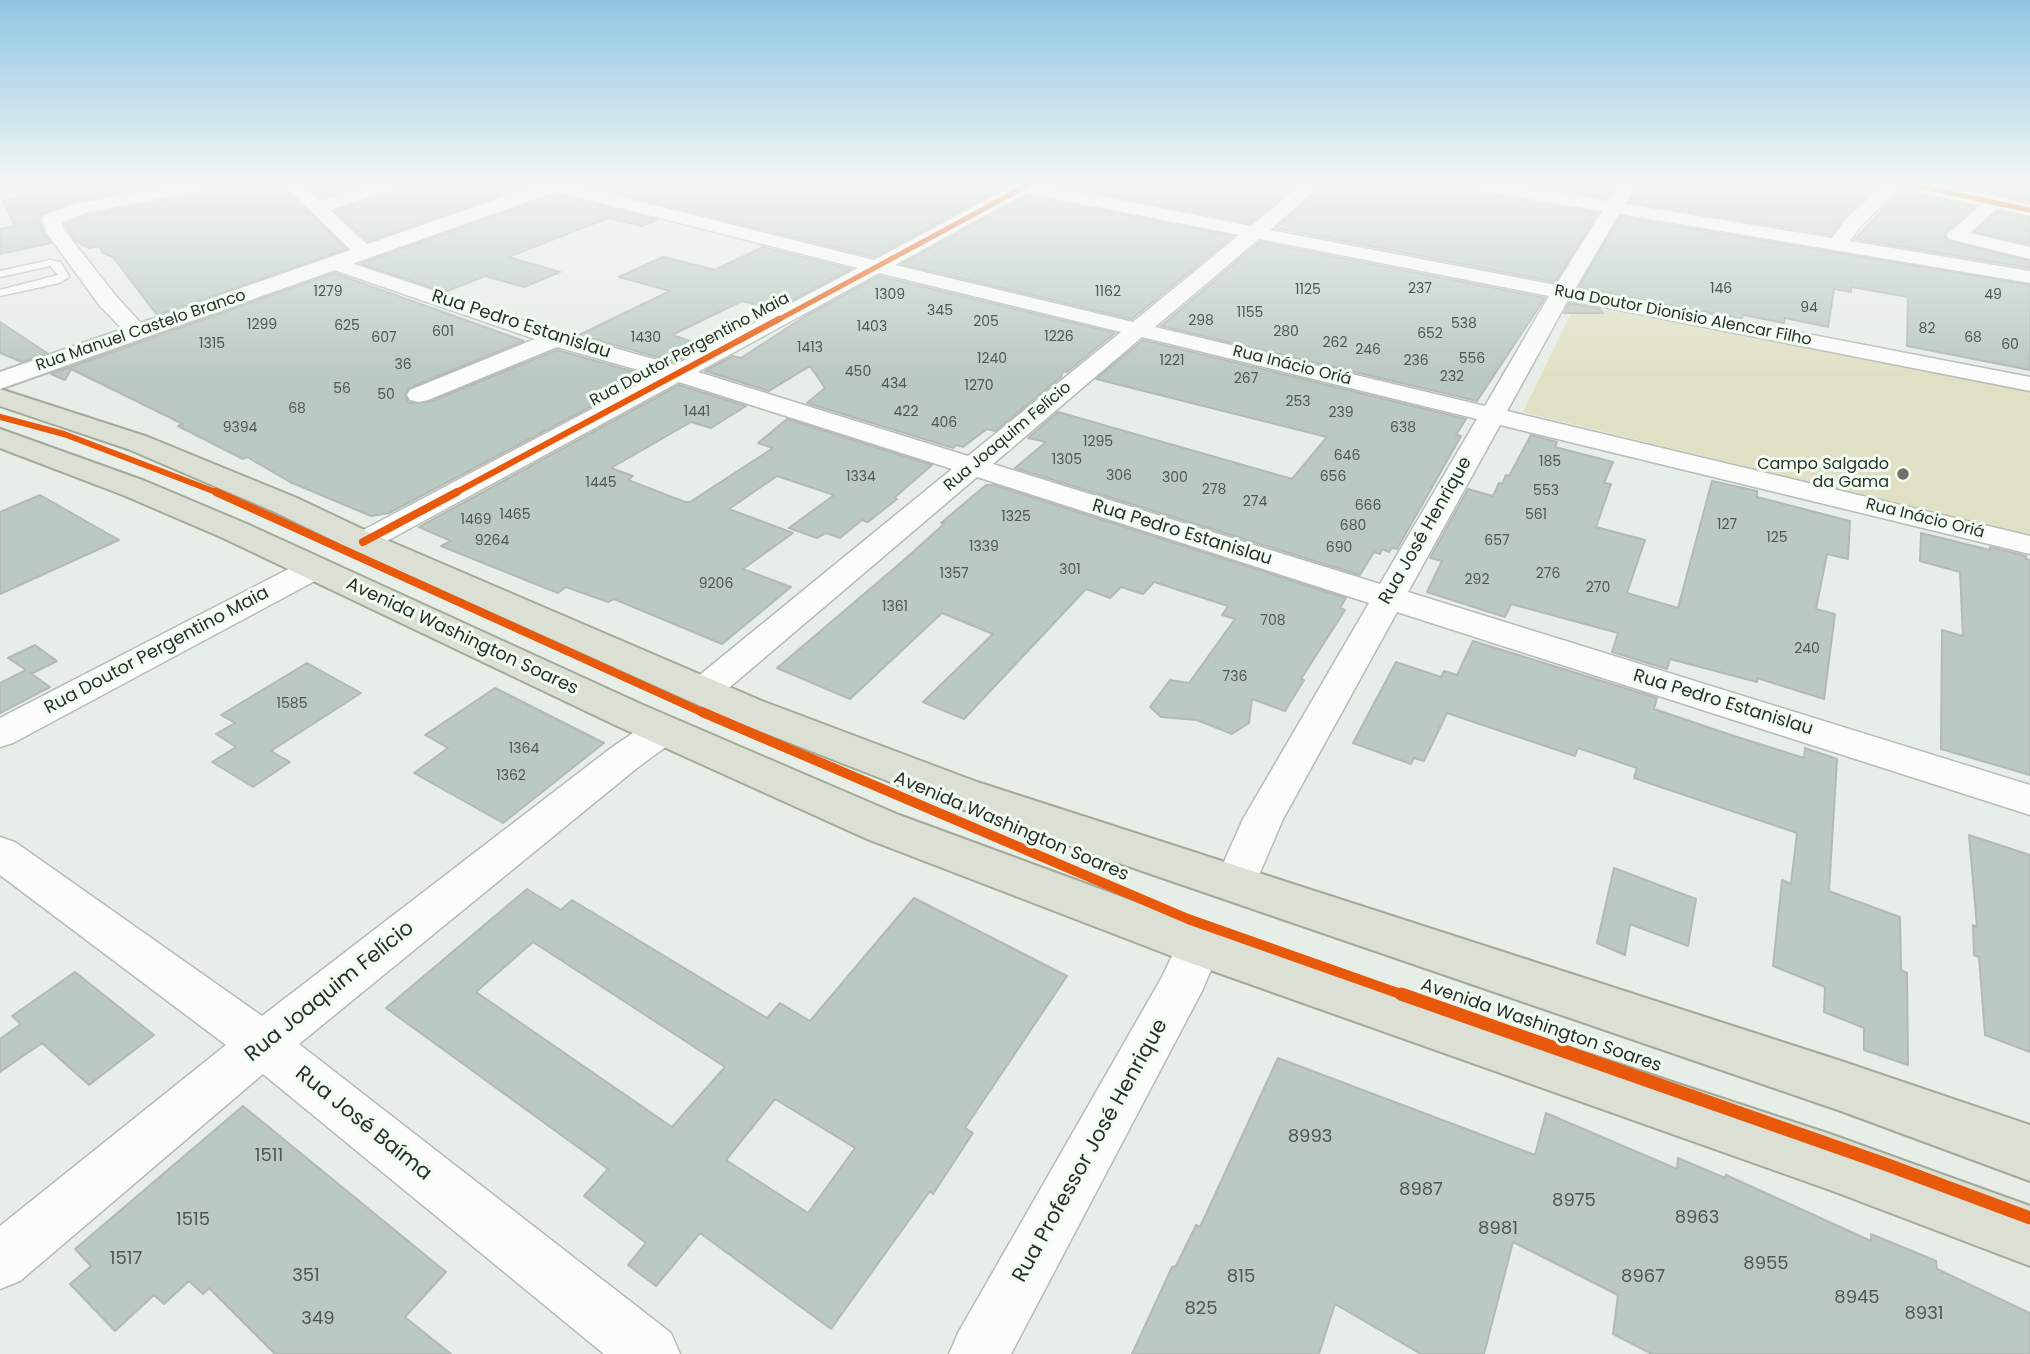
<!DOCTYPE html>
<html>
<head>
<meta charset="utf-8">
<style>
	body { margin:0 }
	canvas { display:block; background:#e7ede7 }
</style>
</head>
<body>
<canvas width="2030" height="1354"></canvas>
<script>
const c = document.querySelector('canvas').getContext('2d');
c.lineJoin = 'round';
function fillPath(path, color) {
  c.fillStyle = color;
  c.fill(path, 'evenodd');
}
function poly(rows) {
  const path = new Path2D();
  for (const r of rows) {
    path.moveTo(r[0], r[1]);
    for (let i = 2; i < r.length; i += 2) path.lineTo(r[i], r[i + 1]);
  }
  return path;
}
function strokePath(path, color, width, dash) {
  c.strokeStyle = color;
  c.lineWidth = width;
  c.lineCap = dash ? 'butt' : 'round';
  c.setLineDash(dash || []);
  c.stroke(path);
}
function label(font, color, halo, rows, align = 'center') {
  c.font = font + ' Poppins,sans-serif';
  c.lineWidth = 6;
  c.setLineDash([]);
  c.textBaseline = 'middle';
  c.strokeStyle = halo;
  c.fillStyle = color;
  for (const [text, x, y, turn = 0] of rows) {
    c.save();
    c.translate(x, y);
    c.rotate((+turn || 0) * Math.PI / 180);
    c.textAlign = isNaN(turn) ? turn : align;
    if (halo) c.strokeText(text, 0, 0);
    c.fillText(text, 0, 0);
    c.restore();
  }
}
const green = poly([
	[1573,309,1626,310,2030,391,2030,536,1523,412]
]);
const building = poly([
	[13,184,164,184,75,201,43,213,39,220,44,234,51,243,0,254,0,229,15,226,3,201,19,198,13,184],
	[217,184,280,184,346,249,157,315,113,257,103,253,99,246,90,248,82,245,74,239,65,224,87,216,207,192,217,184],
	[306,184,364,184,321,198,306,184],
	[403,184,532,184,368,241,335,211,399,191,403,184],
	[580,184,995,184,1001,189,874,257,580,184],
	[1053,184,1298,184,1250,223,1053,184],
	[1325,184,1460,184,1471,192,1598,213,1555,282,1276,228,1325,184],
	[1521,184,1616,184,1607,198,1521,184],
	[1639,184,1880,184,1843,218,1831,235,1629,202,1639,184],
	[1949,184,2030,184,2030,201,1949,184],
	[1902,189,1975,207,1944,233,1947,241,2030,261,2030,268,1855,239,1902,189],
	[556,194,657,220,642,226,608,218,508,257,560,272,524,287,485,276,445,292,361,264,556,194],
	[1026,196,1233,236,1132,319,902,264,1026,196],
	[1997,212,2030,218,2030,244,1975,232,1997,212],
	[1620,217,2030,285,2030,370,1907,346,1908,297,1851,287,1851,292,1834,289,1828,327,1785,318,1784,323,1743,315,1742,319,1579,287,1620,217],
	[1260,242,1545,298,1477,401,1161,326,1260,242],
	[763,247,851,269,775,309,742,301,672,335,705,346,675,362,579,335,670,291,619,277,663,257,715,270,763,247],
	[334,273,524,341,409,388,405,396,409,403,429,402,557,350,649,376,389,513,371,516,290,482,247,457,243,459,178,426,183,424,71,369,65,380,51,374,334,273],
	[879,276,1115,333,1067,372,1063,371,1061,377,995,431,987,429,963,447,957,445,953,448,807,403,825,388,810,366,769,391,705,371,733,356,741,358,804,317,879,276],
	[1569,303,1600,309,1603,313,1564,313,1569,303],
	[0,322,47,353,22,362,0,353,0,322],
	[1143,340,1466,419,1456,435,1461,436,1397,549,1392,548,1389,552,1382,549,1380,554,1374,552,1360,575,1015,468,1046,442,1028,438,1058,412,1292,479,1327,437,1096,379,1143,340],
	[679,385,746,406,711,428,691,422,611,468,633,476,628,480,685,502,690,502,773,448,758,443,787,419,932,465,894,498,897,499,868,522,862,520,840,538,826,533,817,538,789,528,834,495,777,476,729,509,793,533,743,569,791,587,722,644,614,599,608,602,566,587,558,593,441,546,451,541,419,527,679,385],
	[1531,435,1557,442,1555,447,1613,462,1604,483,1611,484,1596,527,1645,540,1627,593,1678,608,1712,481,1757,491,1757,497,1850,521,1848,559,1827,554,1816,609,1835,614,1824,699,1757,678,1757,682,1670,659,1667,669,1612,652,1618,633,1511,604,1505,617,1427,592,1442,561,1430,558,1468,489,1493,496,1499,483,1502,484,1506,475,1509,476,1531,435],
	[986,485,994,485,1346,598,1340,608,1345,610,1301,679,1304,680,1285,711,1252,699,1249,723,1232,734,1197,720,1161,717,1150,707,1170,680,1189,683,1235,619,1222,615,1228,606,1154,582,1143,594,1121,587,1110,598,1086,589,964,719,923,702,993,634,942,613,850,699,777,668,904,560,944,524,941,523,986,485],
	[40,495,119,540,0,594,0,512,40,495],
	[1921,533,1990,550,1990,547,2026,556,2026,559,2030,560,2030,775,1941,749,1942,630,1963,636,1960,572,1920,561,1921,533],
	[1473,641,1657,698,1654,709,1731,735,1804,758,1805,748,1837,759,1829,891,1900,917,1901,970,1907,973,1908,1065,1864,1050,1864,1028,1824,1012,1825,987,1773,966,1782,880,1791,884,1797,833,1634,778,1637,768,1578,748,1575,756,1447,713,1424,761,1414,758,1411,764,1353,743,1396,662,1441,677,1444,671,1457,675,1473,641],
	[35,645,57,661,31,674,29,672,50,687,0,713,0,683,26,670,8,658,35,645],
	[307,663,361,693,271,751,290,762,253,787,212,762,236,747,216,734,235,723,221,715,307,663],
	[495,688,604,743,503,823,414,773,448,748,425,735,495,688],
	[1969,835,2030,855,2030,1052,1985,1035,1979,957,1974,955,1973,925,1977,927,1969,835],
	[1614,868,1696,899,1688,946,1630,924,1625,955,1597,943,1614,868],
	[527,889,561,910,572,900,767,1018,780,1003,810,1021,914,898,1067,976,965,1128,973,1133,933,1194,930,1191,831,1329,700,1233,656,1286,628,1265,646,1243,584,1196,608,1169,386,1008,527,889],
	[533,942,725,1067,672,1127,476,992,533,942],
	[775,1099,855,1148,808,1213,726,1160,775,1099],
	[75,972,154,1035,89,1085,42,1043,0,1072,0,1039,21,1024,12,1016,75,972],
	[1278,1058,1535,1155,1546,1113,1677,1169,1678,1158,1725,1178,1726,1175,1871,1241,1871,1234,1936,1261,1937,1269,2030,1313,2030,1354,1652,1354,1613,1334,1618,1295,1513,1242,1484,1354,1421,1354,1335,1304,1319,1354,1132,1354,1172,1267,1176,1266,1196,1225,1200,1227,1278,1058],
	[243,1106,446,1272,405,1317,451,1354,275,1354,209,1288,203,1294,189,1281,164,1304,154,1295,115,1331,70,1284,91,1266,75,1249,243,1106]
]);
const service = poly([
	[50,260,60,262,69,276,68,278,59,283,0,296,0,290,58,275,50,266,0,277,0,271,50,260]
]);
const minor = poly([
	[178,184,215,184,206,189,86,213,61,222,65,231,116,296,149,332,146,337,130,337,100,306,46,232,42,219,44,215,76,204,178,184],
	[283,184,302,184,320,201,373,184,401,184,398,188,330,210,372,249,375,253,372,257,365,259,358,257,283,184],
	[548,184,569,184,874,260,1007,189,997,184,1039,184,1251,226,1302,184,1322,184,1270,230,1556,285,1602,211,1471,189,1462,184,1504,184,1608,201,1619,184,1637,184,1625,204,1832,238,1845,220,1884,184,1903,184,1859,228,1850,241,2030,271,2030,283,1619,214,1575,289,2030,377,2030,391,1568,300,1507,411,2030,536,2030,554,1500,425,1408,592,2030,785,2030,815,1397,612,1283,819,1250,896,1235,901,1220,896,1214,884,1243,819,1369,603,977,477,717,698,704,702,691,698,686,690,691,682,952,469,679,382,374,548,363,551,352,548,348,542,352,536,656,375,557,347,428,400,419,402,410,400,407,395,410,390,535,339,328,268,325,264,328,260,342,260,564,334,675,365,858,268,549,190,548,184],
	[1026,193,1239,235,1133,322,895,265,1026,193],
	[1259,239,1549,296,1485,406,1155,327,1259,239],
	[879,273,1121,332,968,456,698,372,879,273],
	[1142,337,1477,419,1380,584,993,464,1142,337],
	[1994,198,2003,203,1970,233,2030,247,2030,259,1949,239,1946,235,1988,199,1994,198],
	[315,559,326,561,331,568,326,575,13,743,0,747,0,718,304,561,315,559],
	[665,716,678,720,683,729,678,738,637,768,299,1044,671,1333,680,1354,604,1354,263,1074,20,1281,0,1289,0,1226,226,1045,0,875,0,837,15,842,262,1016,611,748,652,720,665,716],
	[1199,927,1215,933,1221,946,1203,989,1011,1354,949,1354,958,1333,1162,977,1183,933,1199,927]
]);
const tertiary = poly([
	[540,184,569,184,566,188,0,389,0,372,540,184]
]);
const secondary = poly([
	[1898,184,1936,184,2030,204,2030,216,1908,190,1898,184]
]);
const trunk = poly([
	[0,389,148,437,297,498,375,535,762,701,977,782,1841,1061,2030,1125,2030,1181,1841,1111,947,804,734,721,351,549,275,512,128,449,0,406,0,389],
	[0,429,145,481,247,524,643,705,899,815,1209,929,1830,1134,2030,1206,2030,1266,1830,1190,1182,960,867,839,615,725,223,538,123,495,0,448,0,429]
]);
const cyclewayFar4 = poly([
	[1908,184,2030,210],
	[776,321,1030,184]
]);
const cyclewayFar3 = poly([
	[0,417,64,434,221,494],
	[453,494,779,319]
]);
const cyclewayFar2 = poly([
	[216,492,706,714],
	[363,542,457,492]
]);
const cyclewayFar1 = poly([
	[702,712,1188,919,1406,996]
]);
const cycleway = poly([
	[1401,994,1885,1164,2030,1218]
]);
const markers = [
	[1903,474,7,"#6d726d"]
];
const numberNames = [
	["237",1420,289],
	["146",1721,289],
	["1125",1308,290],
	["1279",328,292],
	["1162",1108,292],
	["1309",890,295],
	["49",1993,295],
	["94",1809,308],
	["345",940,311],
	["1155",1250,313],
	["298",1201,321],
	["205",986,322],
	["538",1464,324],
	["1299",262,325],
	["625",347,326],
	["1403",872,327],
	["82",1927,329],
	["601",443,332],
	["280",1286,332],
	["652",1430,334],
	["1226",1059,337],
	["607",384,338],
	["1430",646,338],
	["68",1973,338],
	["262",1335,343],
	["1315",212,344],
	["60",2010,345],
	["1413",810,348],
	["246",1368,350],
	["1240",992,359],
	["556",1472,359],
	["1221",1172,361],
	["236",1416,361],
	["36",403,365],
	["450",858,372],
	["232",1452,377],
	["267",1246,379],
	["434",894,384],
	["1270",979,386],
	["56",342,389],
	["50",386,395],
	["253",1298,402],
	["68",297,409],
	["1441",697,412],
	["422",906,412],
	["239",1341,413],
	["406",944,423],
	["9394",240,428],
	["638",1403,428],
	["1295",1098,442],
	["646",1347,456],
	["1305",1067,460],
	["185",1550,462],
	["306",1119,476],
	["1334",861,477],
	["656",1333,477],
	["300",1175,478],
	["1445",601,483],
	["278",1214,490],
	["553",1546,491],
	["274",1255,502],
	["666",1368,506],
	["1465",515,515],
	["561",1536,515],
	["1325",1016,517],
	["1469",476,520],
	["127",1727,525],
	["680",1353,526],
	["125",1777,538],
	["9264",492,541],
	["657",1497,541],
	["1339",984,547],
	["690",1339,548],
	["301",1070,570],
	["1357",954,574],
	["276",1548,574],
	["292",1477,580],
	["9206",716,584],
	["270",1598,588],
	["1361",895,607],
	["708",1273,621],
	["240",1807,649],
	["736",1235,677],
	["1585",292,704],
	["1364",524,749],
	["1362",511,776]
];
const farStreetnames = [
	["Rua Doutor Dionísio Alencar Filho",1683,316,11],
	["Rua Manuel Castelo Branco",141,331,-19],
	["Rua Doutor Pergentino Maia",690,350,-28],
	["Rua Inácio Oriá",1292,366,14],
	["Rua Joaquim Felício",1008,437,-40],
	["Rua Inácio Oriá",1925,519,14]
];
const farPoinames = [
	["Campo Salgado",1889,465],
	["da Gama",1889,483]
];
const streetNames = [
	["Rua Pedro Estanislau",521,325,18],
	["Rua José Henrique",1426,531,-60],
	["Rua Pedro Estanislau",1182,533,17],
	["Avenida Washington Soares",462,637,25],
	["Rua Doutor Pergentino Maia",157,651,-28],
	["Rua Pedro Estanislau",1723,703,17],
	["Avenida Washington Soares",1011,827,23],
	["Avenida Washington Soares",1541,1026,19]
];
const nearNumbernames = [
	["8993",1310,1137],
	["1511",269,1156],
	["8987",1421,1190],
	["8975",1574,1201],
	["8963",1697,1218],
	["1515",193,1220],
	["8981",1498,1229],
	["1517",126,1259],
	["8955",1766,1264],
	["351",306,1276],
	["815",1241,1277],
	["8967",1643,1277],
	["8945",1857,1298],
	["825",1201,1309],
	["8931",1924,1314],
	["349",318,1319]
];
const nearStreetnames = [
	["Rua Joaquim Felício",330,992,-39],
	["Rua José Baíma",363,1124,39],
	["Rua Professor José Henrique",1091,1151,-61]
];
fillPath(green, '#e0e1c4');
fillPath(building, '#bac9c1');
strokePath(building, '#b4b9b6', 2);
strokePath(service, '#b7bcb7', 3);
strokePath(minor, '#b7bcb7', 3);
strokePath(tertiary, '#b7bcb7', 4);
strokePath(secondary, '#b7bcb7', 4);
strokePath(trunk, '#a2a999', 4);
fillPath(service, '#fbfcfb');
fillPath(minor, '#fbfcfb');
fillPath(tertiary, '#fbfcfb');
fillPath(secondary, '#fbfcfb');
fillPath(trunk, '#dce0d4');
strokePath(cyclewayFar4, '#e8590c', 5);
strokePath(cyclewayFar3, '#e8590c', 6);
strokePath(cyclewayFar2, '#e8590c', 8);
strokePath(cyclewayFar1, '#e8590c', 10);
strokePath(cycleway, '#e8590c', 13);
const sky = c.createLinearGradient(0, 0, 0, 374);
sky.addColorStop(0, '#8fc6e2');
sky.addColorStop(0.49, '#f4f7f4');
sky.addColorStop(1, '#f4f7f400');
c.fillStyle = sky;
c.fillRect(0, 0, 2030, 374);
for (const [x, y, r, color] of markers) {
  const dot = new Path2D();
  dot.arc(x, y, r, 0, 2 * Math.PI);
  c.fillStyle = color;
  c.fill(dot);
  strokePath(dot, '#f2fdf2', 2.5);
}
label('14px', '#505651', null, numberNames);
label('16px', '#2c302c', '#f2fdf2', farStreetnames);
label('16px', '#2c302c', '#f2fdf2', farPoinames, 'right');
label('18px', '#2c302c', '#f2fdf2', streetNames);
label('18px', '#505651', null, nearNumbernames);
label('21px', '#2c302c', '#f2fdf2', nearStreetnames);
</script>
</body>
</html>
